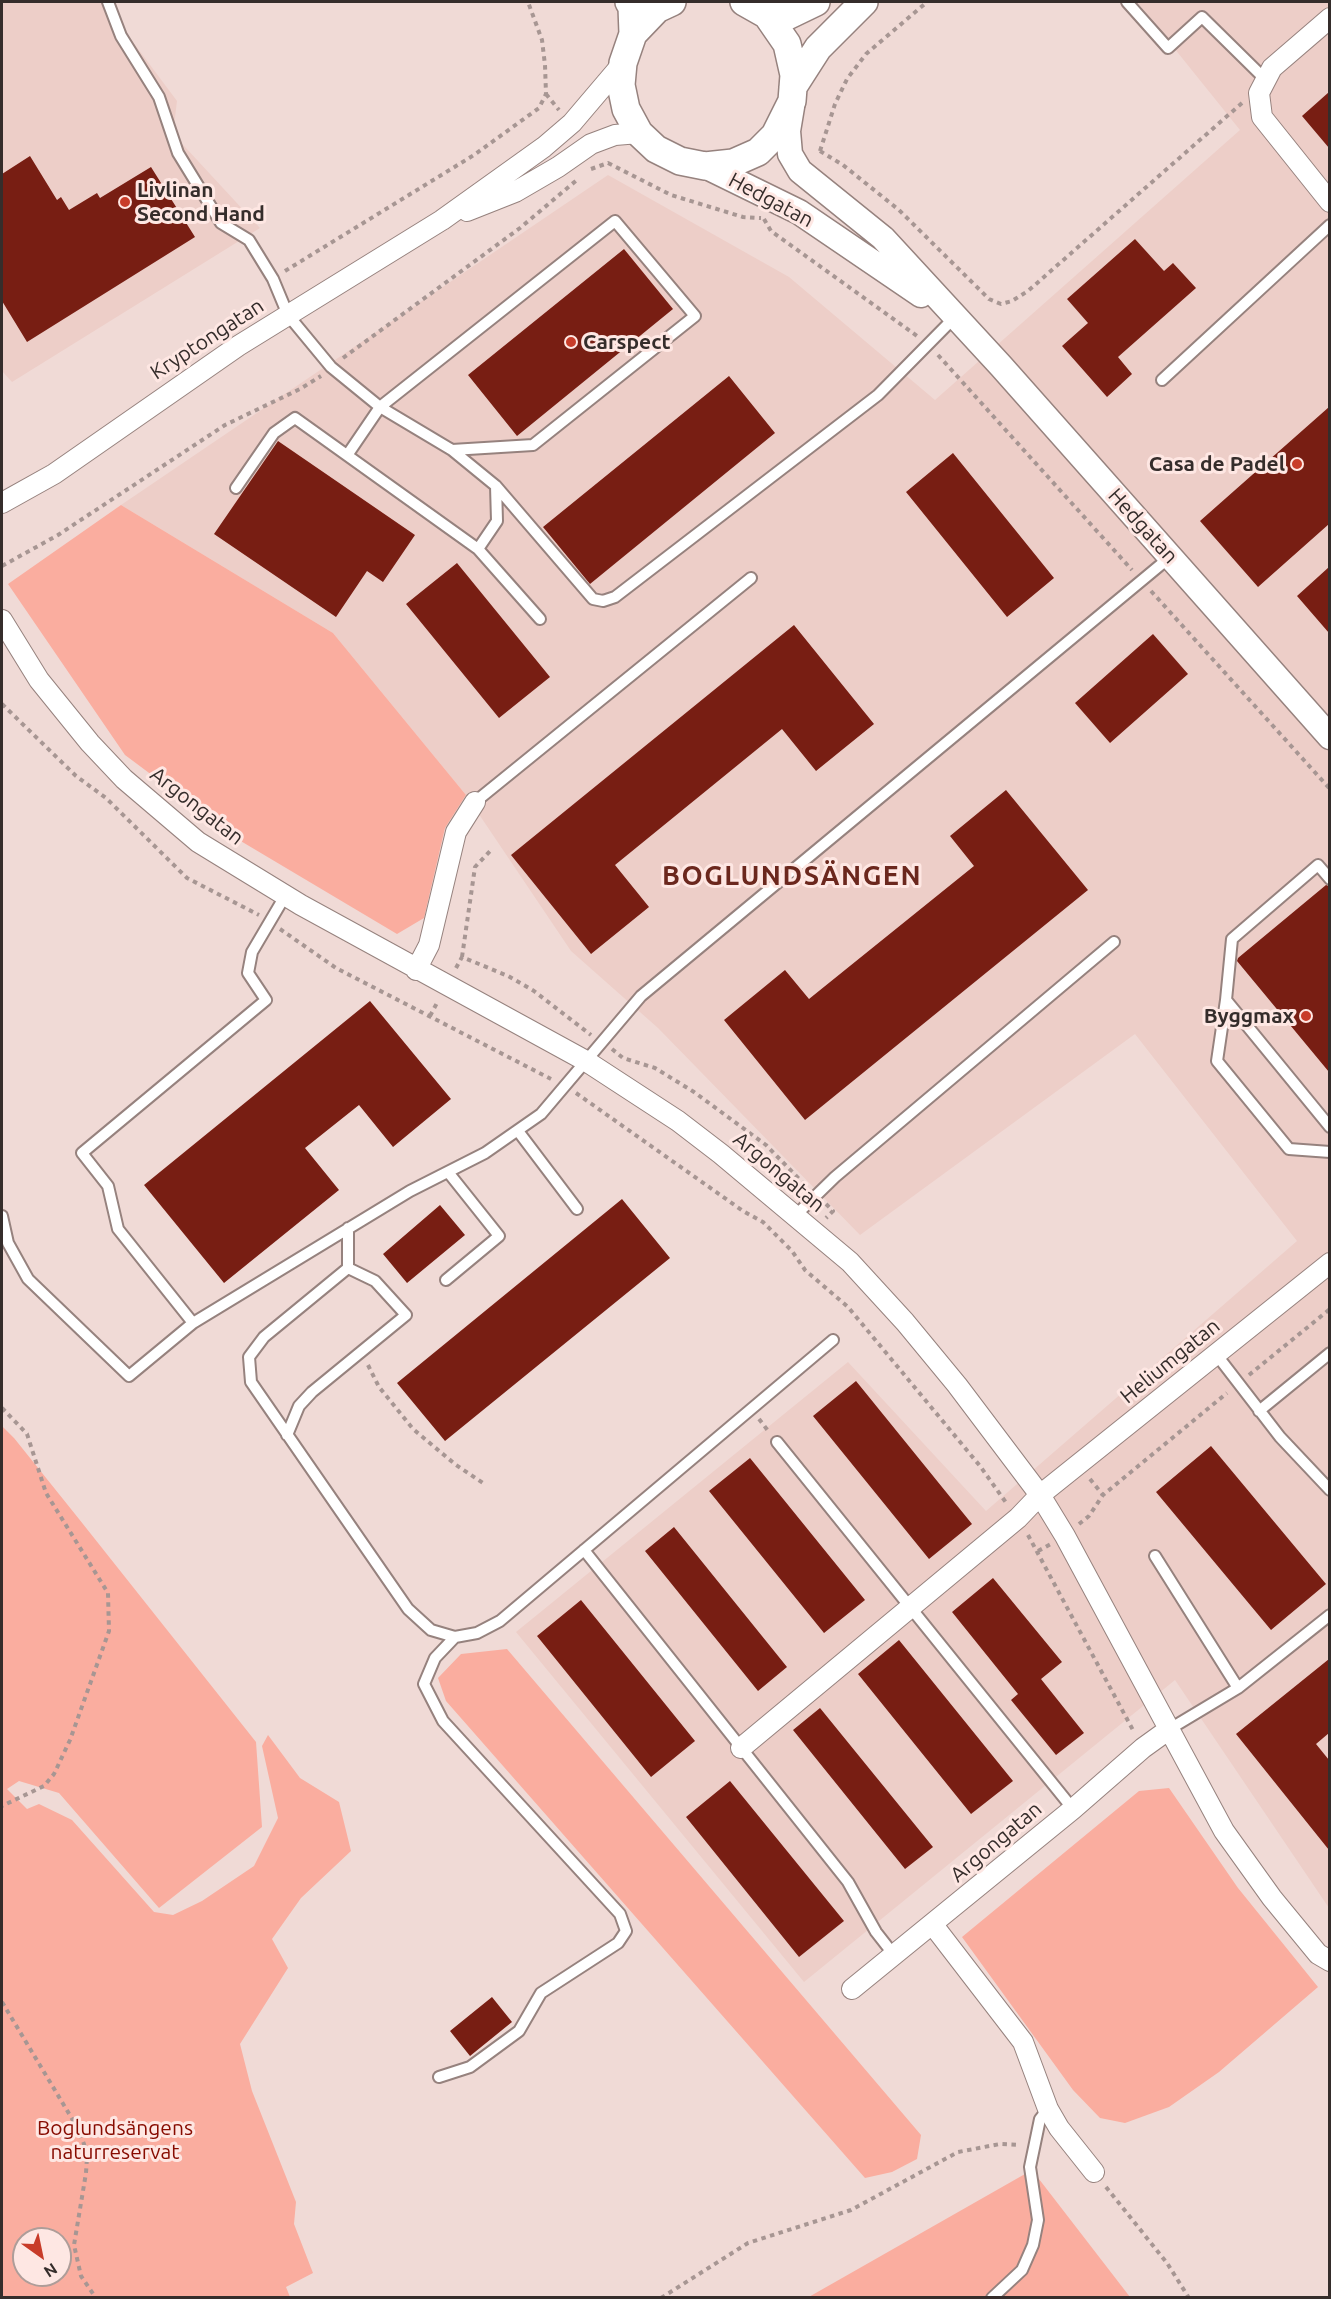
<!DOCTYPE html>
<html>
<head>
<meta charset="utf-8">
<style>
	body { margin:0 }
	#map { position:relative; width:1331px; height:2299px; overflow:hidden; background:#f0dad6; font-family:Ubuntu,sans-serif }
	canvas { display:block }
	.frame { position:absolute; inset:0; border:3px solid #352d2b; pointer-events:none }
	.north { position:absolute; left:12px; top:2227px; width:60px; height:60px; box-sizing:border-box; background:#fee7e3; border:2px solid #ae9d99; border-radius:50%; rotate:147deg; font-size:16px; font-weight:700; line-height:24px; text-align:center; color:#352d2b }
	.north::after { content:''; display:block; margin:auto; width:21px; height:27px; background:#c83c29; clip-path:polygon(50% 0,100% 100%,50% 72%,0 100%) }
</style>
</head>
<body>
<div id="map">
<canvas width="1331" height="2299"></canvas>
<div class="frame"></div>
<div class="north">N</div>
</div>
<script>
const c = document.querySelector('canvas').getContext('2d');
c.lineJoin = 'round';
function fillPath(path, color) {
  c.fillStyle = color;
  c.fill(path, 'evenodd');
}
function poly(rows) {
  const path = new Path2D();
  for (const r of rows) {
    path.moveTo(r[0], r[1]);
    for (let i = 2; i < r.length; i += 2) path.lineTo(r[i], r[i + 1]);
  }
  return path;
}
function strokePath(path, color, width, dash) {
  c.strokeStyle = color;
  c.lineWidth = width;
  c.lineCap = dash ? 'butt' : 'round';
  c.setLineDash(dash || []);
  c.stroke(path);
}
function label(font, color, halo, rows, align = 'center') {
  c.font = font + ' Ubuntu,sans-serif';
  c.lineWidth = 6;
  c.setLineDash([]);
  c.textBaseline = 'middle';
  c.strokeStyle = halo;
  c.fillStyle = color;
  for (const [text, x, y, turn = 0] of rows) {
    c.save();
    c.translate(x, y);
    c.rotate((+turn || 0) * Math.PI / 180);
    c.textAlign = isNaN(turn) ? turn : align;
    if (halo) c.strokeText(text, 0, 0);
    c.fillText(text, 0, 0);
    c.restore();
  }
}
const built = poly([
	[2,2,103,2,177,101,173,134,260,228,12,382,2,371],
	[1137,2,1329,2,1329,1908,1175,1680,804,1982,516,1632,848,1362,986,1511,1297,1241,1135,1034,860,1235,658,1028,571,951,466,795,333,633,121,505,608,175,789,277,935,400,1240,130]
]);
const green = poly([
	[121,505,333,633,466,795,445,828,424,918,397,934,239,840,125,755,8,584],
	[2,1426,14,1438,79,1519,256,1742,262,1827,159,1908,59,1793,19,1781,7,1789,27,1809,39,1804,72,1820,154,1912,173,1915,202,1901,254,1866,278,1818,262,1746,268,1735,300,1778,339,1802,351,1851,301,1898,272,1939,288,1968,240,2044,252,2091,296,2202,294,2224,313,2273,286,2287,290,2297,2,2297],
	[24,2239,60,2239,60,2275,24,2275],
	[507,1649,921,2135,917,2159,892,2172,865,2178,446,1701,438,1678,461,1654],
	[1169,1788,1238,1888,1318,1987,1219,2072,1169,2107,1125,2123,1100,2118,1073,2090,962,1937,1139,1791],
	[1032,2170,1130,2297,807,2298]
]);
const building = poly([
	[1329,92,1329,148,1302,116],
	[30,156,57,200,61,197,69,210,97,193,100,198,151,167,195,237,27,342,2,301,2,174],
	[1135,239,1164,271,1173,263,1196,288,1118,357,1132,374,1107,397,1062,346,1088,323,1067,299],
	[624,249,673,309,517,436,468,375],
	[729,376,775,433,590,584,543,527],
	[1329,407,1329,524,1258,587,1200,521],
	[278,441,415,535,383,582,367,571,336,617,214,534],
	[953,453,1054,578,1007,617,906,492],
	[457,563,550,677,499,718,406,604],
	[1329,567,1329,633,1297,596],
	[794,625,874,724,816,771,782,729,615,865,649,907,591,954,511,855],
	[1153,634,1188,674,1110,743,1075,703],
	[1006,790,1088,890,805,1120,724,1020,785,970,809,999,974,866,950,836],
	[1326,885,1329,886,1329,1072,1237,961,1238,958],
	[370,1001,451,1099,393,1147,359,1105,305,1148,339,1190,224,1283,144,1185],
	[622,1199,670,1258,445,1441,397,1383],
	[440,1205,465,1235,407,1283,383,1254],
	[856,1381,972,1524,929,1559,813,1416],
	[1211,1446,1326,1584,1271,1630,1156,1492],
	[750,1458,865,1600,824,1633,709,1491],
	[674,1527,787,1667,758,1691,645,1551],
	[993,1578,1062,1662,1041,1679,1084,1733,1056,1755,1011,1700,1018,1694,952,1612],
	[581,1600,695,1741,651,1777,537,1636],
	[899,1640,1013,1781,971,1814,858,1674],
	[1329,1659,1329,1733,1316,1744,1329,1760,1329,1850,1236,1734],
	[820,1708,933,1847,905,1869,793,1730],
	[730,1781,844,1921,799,1957,686,1817],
	[492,1997,512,2022,470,2056,450,2031]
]);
const path = poly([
	[546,94,559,110],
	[820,151,843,165,899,210,989,299,1001,304,1012,301,1028,291,1242,103],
	[820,151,835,104,847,79,866,54,927,2],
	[591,169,608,163,671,195,743,217,761,218],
	[764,219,771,231,917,336],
	[285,271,474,155,539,108,546,94,545,65,542,40,528,2],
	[938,355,1132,570],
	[343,358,520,228,578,179],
	[2,566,58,535,225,425,300,389,321,376],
	[1151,591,1330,789],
	[2,704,76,776,106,798,187,878,259,915],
	[280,929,336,968,551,1079],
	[462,957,475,867,490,851],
	[456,968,462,957,508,976,534,991,591,1035],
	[430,1016,438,1001],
	[612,1049,623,1058,655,1068,694,1092,766,1145,807,1187],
	[576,1093,743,1211,763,1222,792,1251,805,1270,848,1307,980,1466,1007,1504],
	[826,1204,833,1211,826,1218],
	[368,1365,379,1387,413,1429,456,1465,486,1485],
	[1249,1375,1330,1309],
	[2,1408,27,1434,46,1493,108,1593,109,1631,70,1740,54,1774,44,1786,2,1806],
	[759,1419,769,1432],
	[1090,1479,1103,1495],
	[1079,1524,1089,1516,1103,1495,1227,1393],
	[1028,1535,1134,1732],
	[1038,1551,1051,1544],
	[2,2002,77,2127,84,2144,87,2157,86,2173,74,2245,81,2276,96,2298],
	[1106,2187,1167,2263,1189,2298],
	[661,2298,748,2243,851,2210,958,2152,1000,2144,1020,2145]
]);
const service = poly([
	[108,2,121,36,159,97,178,153,221,223,249,240,273,279,288,315,331,367,380,407,452,450,496,486,593,599,603,601,615,597,878,395,954,318],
	[1127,2,1168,48,1202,17,1266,80],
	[1162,380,1330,225],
	[348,454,380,407,615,221,695,316,533,445,452,450],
	[236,488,274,433,295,418,478,549,540,619],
	[478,549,497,521,496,486],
	[475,802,751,578],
	[1330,879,1318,865,1232,939,1226,1000,1330,1127],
	[285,896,252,952,248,973,266,1000,82,1153,108,1186,118,1229,193,1323,410,1191,485,1153,541,1114,641,996,1170,557],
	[1226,1000,1217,1061,1289,1149,1330,1152],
	[518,1131,577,1209],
	[796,1215,835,1177,1114,942],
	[2,1216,8,1243,28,1279,129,1376,193,1323],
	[348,1228,348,1268,264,1337,249,1357,251,1382,408,1609,431,1630,455,1637,477,1633,500,1621,833,1340],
	[446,1280,499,1236,448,1172],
	[1216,1354,1280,1437,1330,1490],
	[1259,1411,1330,1353],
	[287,1435,299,1406,312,1392,406,1315,375,1281,348,1268],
	[777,1442,1073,1809],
	[584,1550,848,1882,876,1932,894,1955],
	[1155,1556,1238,1688],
	[1168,1730,1238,1688,1330,1615],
	[439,2077,470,2067,519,2031,541,1993,618,1943,626,1931,620,1914,443,1721,424,1684,435,1658,455,1637],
	[992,2298,1022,2270,1033,2245,1038,2220,1030,2167,1040,2119,1048,2109]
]);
const minor = poly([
	[1330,18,1272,68,1259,93,1262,117,1330,202],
	[467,211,515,192,558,167,591,144,615,135,639,133],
	[2,503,54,474,238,346,442,220,544,147,572,123,623,63],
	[2,620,39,680,90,743,124,779,198,842,301,905,586,1061,678,1121,721,1154,850,1262,905,1322,957,1385,1040,1495,1065,1536,1224,1831,1272,1898,1318,1954,1330,1961],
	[416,970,429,945,456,832,475,802],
	[741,1748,1018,1518,1040,1495,1330,1263],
	[933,1925,1023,2042,1048,2109,1059,2128,1094,2172],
	[852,1989,1073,1809,1143,1748,1168,1730]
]);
const tertiary = poly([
	[792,107,788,131,790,154,800,171,883,238,1001,366,1330,737],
	[705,166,799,212,921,295]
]);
const secondary = poly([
	[629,2,632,7,633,34],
	[672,2,657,9,633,34,623,63,621,85,626,109,639,133,656,149,680,161,705,166,733,163,758,152,775,135,792,101,794,75,787,44,767,15,744,2],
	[767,15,787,16,816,2],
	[793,87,818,48,864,2]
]);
const markers = [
	[125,202,6,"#c83c29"],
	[571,342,6,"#c83c29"],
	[1297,464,6,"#c83c29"],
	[1306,1016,6,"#c83c29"]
];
const poiNames = [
	["Livlinan",137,190],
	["Second Hand",137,214],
	["Carspect",583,342],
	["Casa de Padel",1285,464,"right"],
	["Byggmax",1294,1016,"right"]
];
const streetNames = [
	["Hedgatan",771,200,28],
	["Kryptongatan",207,339,-33],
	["Hedgatan",1143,526,48],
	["Argongatan",197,806,38],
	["Argongatan",779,1172,40],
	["Heliumgatan",1170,1361,-39],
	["Argongatan",996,1842,-40]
];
const parkNames = [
	["Boglundsängens",115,2128],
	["naturreservat",115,2152]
];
const districtNames = [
	["BOGLUNDSÄNGEN",792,876]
];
fillPath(built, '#edcec8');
fillPath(green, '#faad9f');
fillPath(building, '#781e13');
strokePath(service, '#96827e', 14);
strokePath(minor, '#96827e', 22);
strokePath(tertiary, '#96827e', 27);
strokePath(secondary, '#96827e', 30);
strokePath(path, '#a79693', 4, [4.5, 4.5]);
strokePath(service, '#fff', 10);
strokePath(minor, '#fff', 20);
strokePath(tertiary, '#fff', 24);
strokePath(secondary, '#fff', 27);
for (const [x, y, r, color] of markers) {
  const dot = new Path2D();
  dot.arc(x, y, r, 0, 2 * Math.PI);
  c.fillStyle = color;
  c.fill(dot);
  strokePath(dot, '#fee7e3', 2);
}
label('bold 21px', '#352d2b', '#fee7e3', poiNames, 'left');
label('21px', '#352d2b', '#fee7e3', streetNames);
label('21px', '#870b00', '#fee7e3', parkNames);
c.letterSpacing = '1.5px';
label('bold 27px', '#6b271d', '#fee7e3', districtNames);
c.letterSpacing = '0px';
</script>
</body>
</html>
